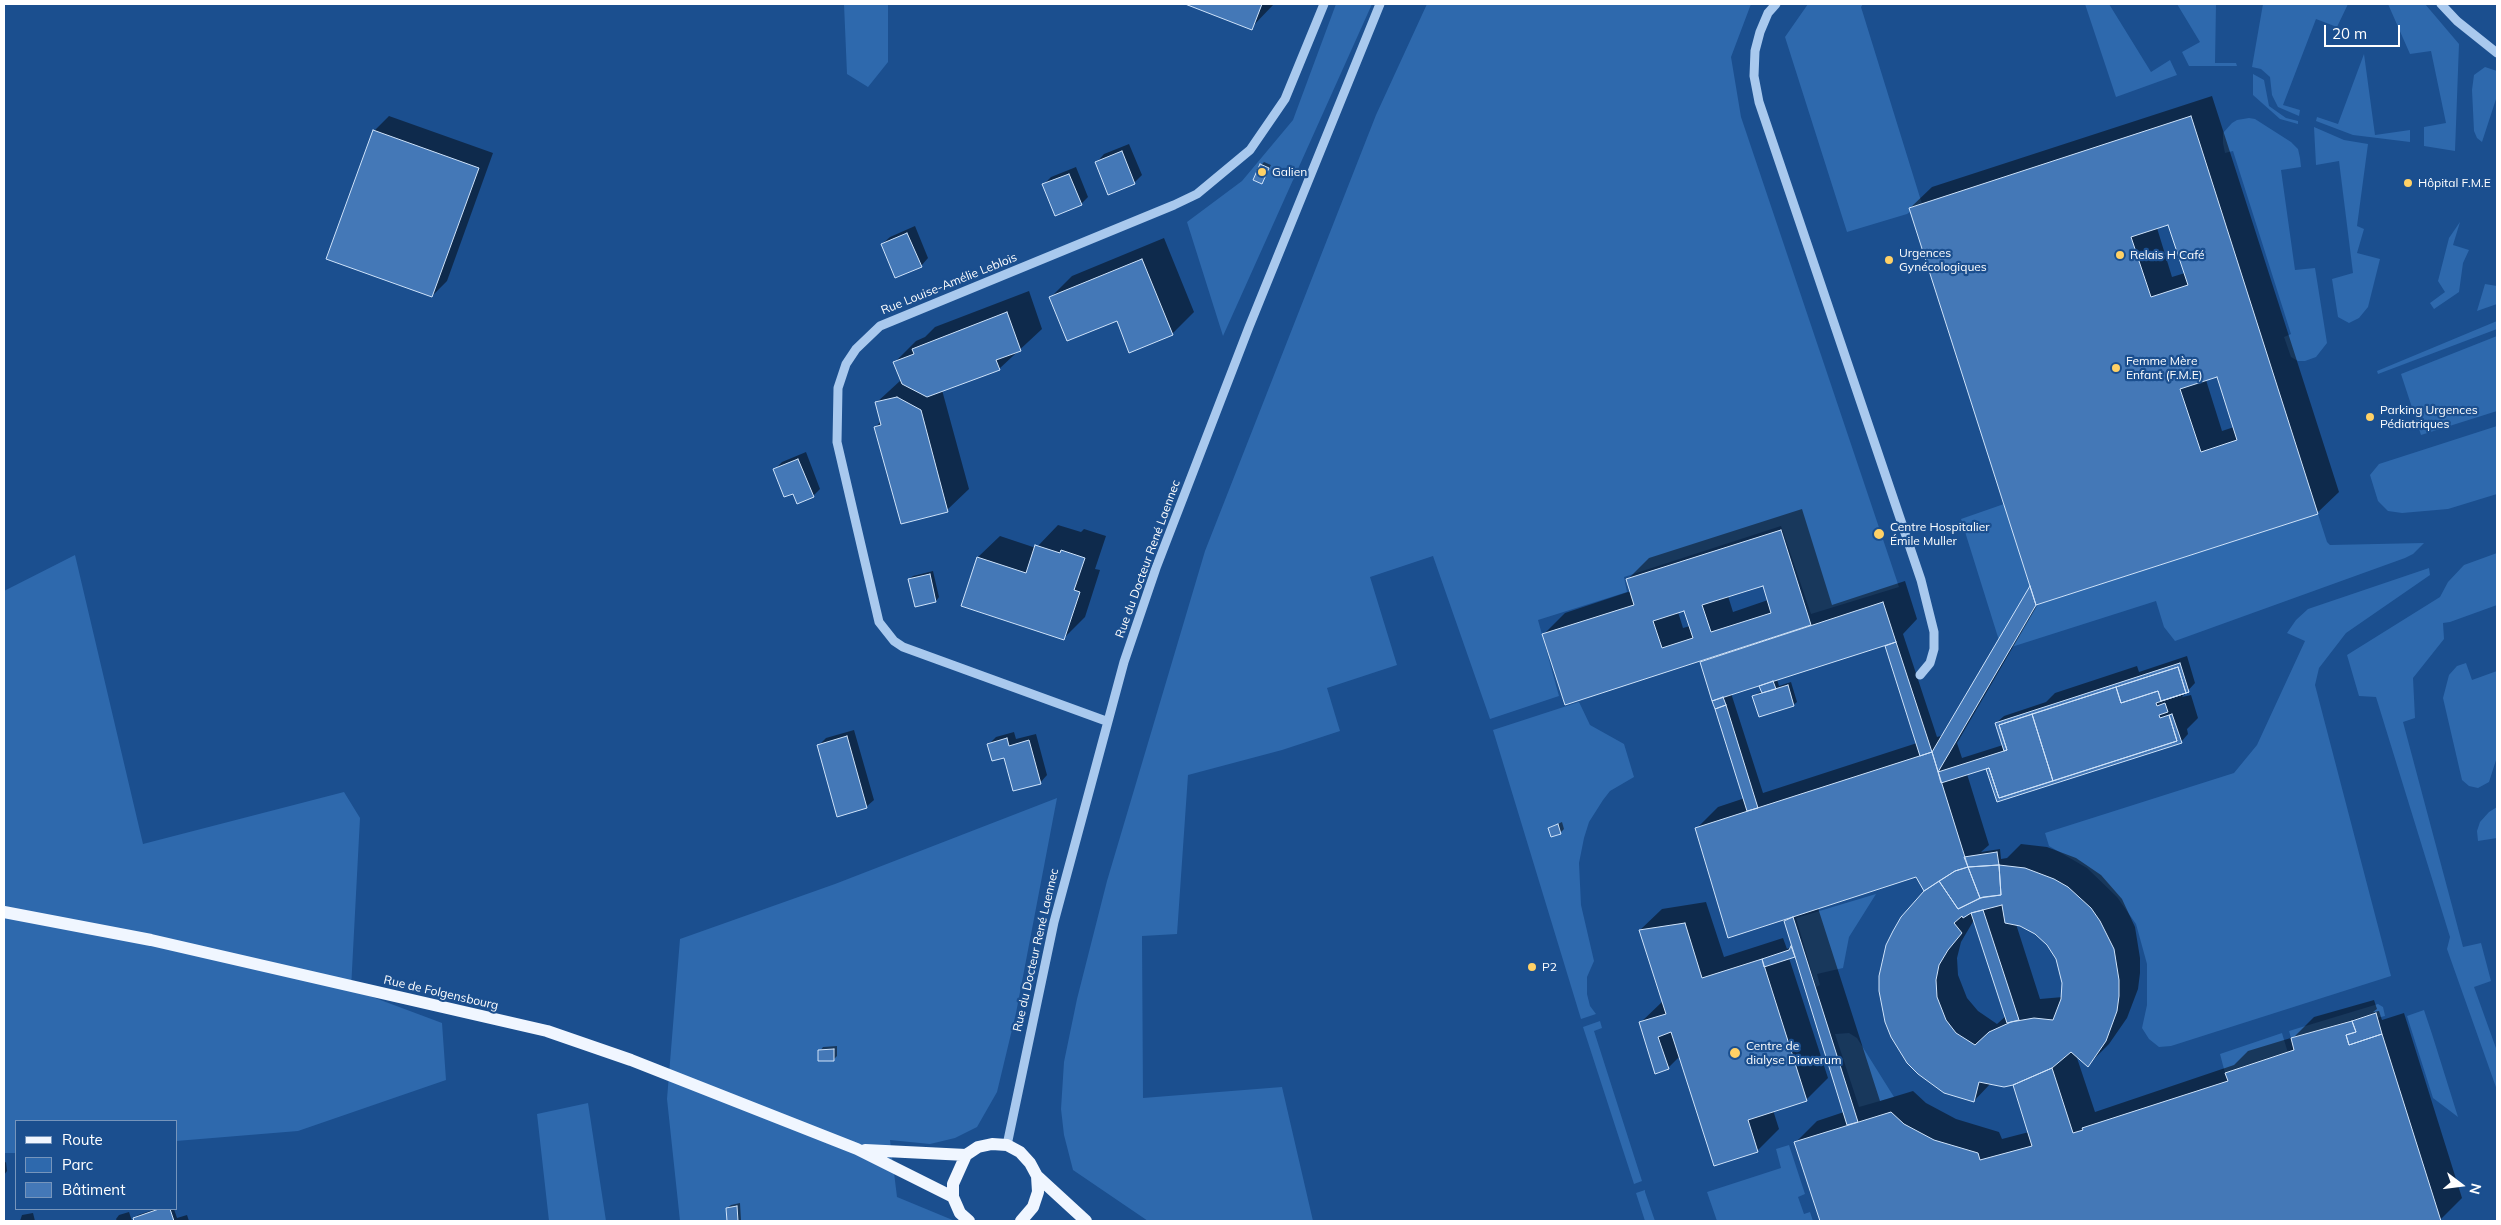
<!DOCTYPE html>
<html>
<head>
<meta charset="utf-8">
<style>
	body { margin:0 }
	#map { position:relative; width:2501px; height:1225px; overflow:hidden; background:#1b4f8f; font-family:Mulish,sans-serif }
	canvas { display:block }
	.frame { position:absolute; inset:0; border:5px solid #fff; pointer-events:none }
	.legend { position:absolute; left:15px; top:1120px; width:162px; height:90px; box-sizing:border-box; background:#1b4f8f; border:1px solid #7695bc; margin:0; padding:6px 9px; list-style:none; font-size:15px; color:#fff }
	.legend li { display:flex; align-items:center; gap:10px; height:25px }
	.legend b { width:25px; border:1px solid #7695bc }
	.north { position:absolute; left:2436px; top:1160px; width:50px; height:50px; -webkit-text-stroke:4px #1b4f8f; paint-order:stroke; rotate:105deg; font-size:14px; font-weight:700; line-height:20px; text-align:center; color:#fff }
	.north::after { content:''; display:block; margin:auto; width:18px; height:22px; background:#fff; clip-path:polygon(50% 0,100% 100%,50% 72%,0 100%) }
	.scale { position:absolute; left:2324px; top:25px; width:76px; height:22px; box-sizing:border-box; border:2px solid #fff; border-top:0; padding-left:6px; font-size:15px; line-height:18px; white-space:nowrap; color:#fff; -webkit-text-stroke:4px #1b4f8f; paint-order:stroke }
</style>
</head>
<body>
<div id="map">
<canvas width="2501" height="1225"></canvas>
<div class="frame"></div>
<ul class="legend">
<li><b style="height:6px;background:#f0f6ff"></b>Route</li>
<li><b style="height:14px;background:#2e69ad"></b>Parc</li>
<li><b style="height:14px;background:#4478b7"></b>Bâtiment</li>
</ul>
<div class="north">N</div>
<div class="scale">20 m</div>
</div>
<script>
const c = document.querySelector('canvas').getContext('2d');
c.lineJoin = 'round';
function fillPath(path, color) {
  c.fillStyle = color;
  c.fill(path, 'evenodd');
}
function poly(rows) {
  const path = new Path2D();
  for (const r of rows) {
    path.moveTo(r[0], r[1]);
    for (let i = 2; i < r.length; i += 2) path.lineTo(r[i], r[i + 1]);
  }
  return path;
}
function strokePath(path, color, width, dash) {
  c.strokeStyle = color;
  c.lineWidth = width;
  c.lineCap = dash ? 'butt' : 'round';
  c.setLineDash(dash || []);
  c.stroke(path);
}
function label(font, color, halo, rows, align = 'center') {
  c.font = font + ' Mulish,sans-serif';
  c.lineWidth = 4.5;
  c.setLineDash([]);
  c.textBaseline = 'middle';
  c.strokeStyle = halo;
  c.fillStyle = color;
  for (const [text, x, y, turn = 0] of rows) {
    c.save();
    c.translate(x, y);
    c.rotate((+turn || 0) * Math.PI / 180);
    c.textAlign = isNaN(turn) ? turn : align;
    if (halo) c.strokeText(text, 0, 0);
    c.fillText(text, 0, 0);
    c.restore();
  }
}
const green = poly([
	[844,4,888,4,888,62,868,87,847,74],
	[1336,4,1372,4,1223,336,1187,222,1242,181,1293,120],
	[1427,4,1751,4,1731,57,1741,117,1899,587,1811,614,1781,526,1624,577,1627,592,1538,620,1559,696,1490,719,1433,556,1370,577,1397,665,1327,688,1340,731,1282,750,1188,775,1177,934,1142,936,1143,1098,1282,1087,1313,1221,1148,1221,1073,1170,1064,1135,1061,1109,1064,1062,1077,999,1107,881,1205,551,1376,115],
	[1808,4,1863,4,1861,7,1922,204,1909,208,1910,212,1907,214,1847,232,1785,37],
	[2085,4,2109,4,2151,72,2170,60,2177,75,2116,97],
	[2177,4,2216,4,2215,63,2236,63,2237,66,2189,66,2182,52,2200,42],
	[2263,4,2348,4,2337,27,2316,19,2283,105,2300,110,2299,116,2278,107,2272,95,2270,77,2261,69,2252,67],
	[2388,4,2425,4,2459,44,2455,151,2424,146,2424,127,2446,123,2431,51,2410,54],
	[2364,54,2375,135,2410,130,2410,142,2353,135,2316,121,2317,117,2338,124],
	[2485,67,2497,71,2497,96,2482,142,2477,138,2474,131,2472,90,2474,75],
	[2253,74,2264,80,2269,106,2286,118,2298,121,2298,124,2280,119,2253,95],
	[2249,118,2255,119,2291,142,2298,149,2300,158,2301,167,2281,170,2295,270,2315,268,2327,343,2316,357,2305,361,2298,361,2291,357,2284,337,2291,334,2233,151,2225,153,2223,143,2223,133,2232,123,2237,120],
	[2314,127,2344,140,2368,144,2357,226,2364,229,2357,253,2380,259,2368,307,2359,318,2349,323,2338,317,2332,279,2353,273,2339,161,2316,165],
	[2460,222,2453,245,2469,250,2463,263,2459,292,2434,309,2430,303,2445,292,2438,281,2449,238],
	[2485,284,2497,286,2497,304,2477,311],
	[2497,321,2497,329,2378,374,2377,371],
	[2497,336,2497,411,2421,435,2401,374],
	[2497,426,2497,494,2448,509,2402,513,2388,511,2378,501,2370,475,2379,464],
	[2004,504,2036,605,2318,514,2327,542,2330,545,2424,543,2413,554,2405,558,2175,641,2164,627,2156,601,2002,650,1961,519],
	[2497,553,2497,605,2450,622,2443,623,2444,639,2413,678,2415,718,2403,722,2463,947,2481,943,2491,981,2474,987,2497,1051,2497,1090,2447,949,2450,937,2376,697,2359,696,2347,655,2440,597,2448,582,2464,565],
	[75,555,143,844,344,792,360,818,351,989,442,1023,446,1080,298,1131,176,1141,176,1121,16,1121,16,1153,4,1153,4,591],
	[2429,568,2430,575,2346,633,2319,668,2315,685,2391,976,2171,1046,2159,1047,2149,1039,2142,1028,2147,1005,2147,964,2136,924,2117,897,2087,868,2049,846,2045,833,2234,773,2257,745,2305,641,2287,633,2296,620,2308,609],
	[2466,663,2472,680,2497,671,2497,757,2489,782,2478,788,2469,786,2462,780,2443,698,2449,675,2457,666],
	[1579,702,1590,725,1624,744,1634,777,1610,791,1603,800,1589,822,1584,838,1579,863,1581,905,1594,961,1587,977,1587,994,1590,1006,1596,1014,1581,1019,1493,730],
	[1057,798,1016,1013,997,1092,977,1127,955,1138,930,1144,890,1140,897,1197,955,1221,680,1221,667,1099,680,939,835,884],
	[2497,807,2497,838,2478,841,2477,831,2480,822,2489,812],
	[1876,894,1849,937,1843,968,1817,974,1820,985,1816,987,1796,918],
	[2378,1004,2383,1007,2385,1016,2377,1018,2375,1013,2291,1038,2289,1031],
	[2424,1010,2432,1034,2458,1117,2433,1098,2407,1016],
	[1600,1021,1602,1028,1594,1031,1642,1181,1634,1184,1583,1027],
	[1849,1033,1857,1038,1894,1097,1859,1107,1835,1034],
	[2282,1033,2288,1053,2225,1073,2220,1054],
	[588,1103,606,1221,549,1221,537,1114],
	[1789,1145,1805,1194,1798,1197,1804,1214,1810,1212,1813,1221,1717,1221,1707,1192,1781,1168,1776,1149],
	[1645,1190,1645,1192,1655,1221,1645,1221,1636,1193]
]);
const shadow = poly([
	[1188,4,1274,4,1251,28],
	[2212,96,2339,492,2317,513,2035,604,2035,608,2038,604,1957,743,1962,758,2003,745,1996,723,2004,716,2046,702,2055,693,2137,666,2139,672,2187,656,2195,683,2182,697,2191,695,2198,718,2187,729,2188,734,2181,742,1987,770,1990,766,1967,774,1989,845,1981,852,2000,849,2001,859,2007,858,2021,844,2047,847,2076,858,2101,875,2122,899,2135,927,2140,958,2140,973,2138,989,2127,1018,2109,1044,2088,1065,2076,1055,2095,1112,2234,1065,2248,1051,2294,1037,2314,1017,2374,1000,2377,1009,2373,1012,2379,1011,2382,1020,2404,1013,2462,1198,2441,1219,2435,1221,1821,1221,1796,1142,1817,1121,1844,1112,1795,955,1789,958,1828,1078,1806,1100,1773,1110,1779,1129,1757,1151,1680,1056,1668,1068,1640,1023,1663,1001,1640,930,1662,909,1706,902,1724,957,1783,938,1787,949,1793,946,1784,920,1729,936,1696,829,1718,807,1745,798,1701,660,1544,634,1565,613,1631,591,1627,580,1649,558,1802,509,1832,605,1905,581,1917,619,1903,634,1937,737,1944,735,2031,586,1910,208,1932,187],
	[2169,224,2185,273,2172,277,2157,228],
	[2218,376,2234,427,2222,431,2206,380],
	[1763,584,1768,600,1733,612,1728,596],
	[1684,610,1690,626,1683,628,1678,612],
	[1890,643,1887,646,1917,743,1763,793,1731,693,1760,684,1762,691,1753,696,1793,705,1797,702,1791,682,1779,686,1777,679],
	[1917,876,1925,891,1945,1091,1974,1101,1991,1083,2014,1083,2029,1132,2002,1139,1999,1132,1956,1119,1926,1103,1913,1091,1880,1101,1818,908],
	[1974,920,2006,1016,1997,1024,1978,1011,1967,998,1958,975,1957,958,1961,942],
	[2016,924,2036,933,2048,944,2060,966,2064,983,2063,997,2040,999],
	[389,116,493,153,447,281,432,296,374,131],
	[1129,144,1142,175,1134,183,1097,162,1104,154],
	[1264,162,1271,165,1262,182,1261,165],
	[1076,167,1088,197,1081,204,1044,184,1051,177],
	[915,226,928,258,921,266,882,244,890,237],
	[1164,238,1194,312,1172,334,1117,320,1051,297,1072,276],
	[1029,291,1042,329,999,369,942,390,969,489,947,510,876,427,881,421,876,403,901,380,895,362,916,341,925,337,935,327],
	[806,452,820,489,813,496,793,492,775,469,782,462],
	[1058,525,1081,532,1084,529,1106,536,1095,569,1100,570,1085,617,1063,639,978,557,1000,536,1036,548],
	[933,571,939,597,936,601,909,579,913,576],
	[854,730,874,800,866,807,819,745,826,738],
	[1014,732,1016,739,1036,734,1047,775,1040,783,989,744,996,737],
	[1562,822,1564,829,1561,832,1549,828],
	[837,1046,837,1056,834,1059,820,1051,823,1047],
	[6,1162,7,1171,4,1175,4,1163],
	[740,1203,741,1220,729,1221,727,1208,731,1205],
	[156,1209,174,1209,177,1218,187,1215,189,1221,136,1221,135,1218,138,1215],
	[129,1212,132,1221,117,1221,116,1219,119,1215],
	[33,1213,35,1221,20,1221,22,1215]
]);
const building = poly([
	[1185,4,1262,4,1252,30,1185,4],
	[2191,116,2318,514,2036,605,1909,208,2191,116],
	[2168,225,2188,285,2151,297,2131,237,2168,225],
	[2217,377,2237,440,2201,452,2180,389,2217,377],
	[373,130,479,168,432,297,326,259,373,130],
	[1122,151,1135,184,1108,195,1095,162,1122,151],
	[1260,164,1269,168,1262,184,1253,180,1260,164],
	[1069,174,1082,205,1055,216,1042,184,1069,174],
	[907,233,922,267,895,278,881,244,907,233],
	[1142,259,1173,335,1129,353,1117,321,1067,341,1049,297,1142,259],
	[1007,312,1021,351,996,360,1000,370,927,397,902,384,893,362,914,354,912,349,1007,312],
	[897,397,921,410,948,512,901,524,874,427,881,425,875,402,897,397],
	[798,459,814,497,797,504,793,494,784,497,773,469,798,459],
	[1781,530,1811,625,1565,705,1542,634,1634,605,1626,579,1781,530],
	[1763,586,1771,613,1711,632,1702,605,1763,586],
	[1684,611,1693,638,1662,648,1653,621,1684,611],
	[1035,545,1060,553,1061,550,1085,558,1074,590,1080,592,1064,640,961,606,977,557,1026,573,1035,545],
	[930,574,936,602,915,607,908,579,930,574],
	[2030,586,2036,605,1938,772,1932,752,2030,586],
	[1883,602,1896,642,1712,701,1700,662,1883,602],
	[1896,642,1932,752,1920,756,1885,646,1896,642],
	[2180,663,2189,692,2186,693,2178,667,2116,687,1999,725,2007,750,2004,751,1995,723,2180,663],
	[2178,667,2186,693,2161,701,2158,691,2121,703,2116,687,2178,667],
	[1773,681,1776,689,1762,693,1759,686,1773,681],
	[1788,685,1794,706,1759,717,1752,696,1788,685],
	[2116,687,2121,703,2158,691,2161,701,2189,692,2156,703,2157,706,2165,703,2168,712,2159,715,2160,718,2169,715,2177,741,2053,781,2032,714,2116,687],
	[1723,697,1726,705,1715,709,1712,701,1723,697],
	[1726,705,1758,808,1747,811,1715,709,1726,705],
	[2032,714,2053,781,1999,798,1989,768,1941,783,1938,772,2007,750,1999,725,2032,714],
	[2172,714,2182,743,1997,802,1986,769,1989,768,1999,798,2177,741,2169,715,2172,714],
	[847,736,867,808,837,817,817,745,847,736],
	[1007,738,1009,746,1029,740,1041,784,1013,791,1004,758,992,761,987,744,1007,738],
	[1932,752,1968,867,1955,871,1924,891,1916,877,1728,938,1695,828,1932,752],
	[1558,824,1561,834,1551,837,1548,828,1558,824],
	[1997,852,1999,865,1968,867,1964,857,1997,852],
	[1999,865,2025,868,2054,879,2068,887,2091,908,2100,921,2114,949,2119,980,2119,996,2117,1011,2106,1041,2088,1067,2071,1052,2052,1068,2013,1085,2004,1087,1979,1082,1974,1102,1944,1093,1918,1074,1907,1063,1891,1037,1885,1022,1879,991,1879,976,1886,945,1893,931,1901,917,1924,891,1939,881,1958,909,1983,897,2001,895,1999,865],
	[2002,905,2005,923,2020,926,2035,934,2047,945,2056,959,2062,983,2061,999,2053,1020,2034,1018,2011,1022,1989,1032,1975,1045,1956,1033,1946,1020,1937,997,1936,980,1939,965,1948,950,1962,933,1954,923,1962,916,1963,918,1971,913,2002,905],
	[1999,865,2001,895,1980,898,1968,867,1999,865],
	[1968,867,1980,898,1958,909,1939,881,1955,871,1968,867],
	[1983,910,2019,1020,2007,1023,1971,913,1983,910],
	[1793,917,1858,1122,1847,1125,1784,921,1793,917],
	[1685,923,1702,978,1762,959,1807,1101,1748,1120,1758,1152,1714,1166,1671,1032,1658,1037,1669,1069,1655,1074,1639,1022,1666,1014,1639,930,1685,923],
	[1791,946,1795,957,1764,967,1762,959,1789,950,1791,946],
	[2376,1013,2382,1034,2349,1045,2346,1035,2356,1032,2352,1021,2376,1013],
	[2352,1021,2356,1032,2346,1035,2349,1045,2382,1034,2441,1221,1820,1221,1794,1142,1891,1112,1904,1124,1934,1140,1978,1153,1980,1160,2032,1146,2013,1085,2052,1068,2073,1133,2083,1130,2082,1128,2228,1081,2225,1073,2294,1050,2291,1038,2352,1021],
	[834,1049,834,1061,818,1061,818,1050,834,1049],
	[737,1206,738,1221,727,1221,726,1208,737,1206],
	[159,1209,170,1209,174,1221,134,1221,133,1218,159,1209]
]);
const minor = poly([
	[1776,4,1768,13,1760,32,1755,51,1754,76,1759,102,1921,580,1934,632,1934,649,1930,663,1920,675],
	[2441,4,2457,21,2497,53],
	[1106,721,903,647,894,641,879,622,837,442,838,388,846,364,856,349,880,326,1174,205,1197,194,1250,150,1285,99,1324,4],
	[1007,1145,1054,922,1124,662,1156,568,1249,327,1380,4]
]);
const major = poly([
	[4,912,151,940,547,1031,631,1060,857,1149,953,1197],
	[865,1150,966,1155],
	[1037,1176,1086,1221],
	[969,1221,960,1213,953,1197,953,1184,966,1155,978,1147,992,1144,1007,1145,1020,1152,1030,1163,1037,1176,1038,1192,1033,1207,1021,1221]
]);
const markers = [
	[1262,172,5,"#ffd166"],
	[2408,183,5,"#ffd166"],
	[2120,255,5,"#ffd166"],
	[1889,260,5,"#ffd166"],
	[2116,368,5,"#ffd166"],
	[2370,417,5,"#ffd166"],
	[1879,534,6,"#ffd166"],
	[1532,967,5,"#ffd166"],
	[1735,1053,6,"#ffd166"]
];
const poiNames = [
	["Galien",1272,172],
	["Hôpital F.M.E",2418,183],
	["Urgences",1899,253],
	["Gynécologiques",1899,267],
	["Relais H Café",2130,255],
	["Femme Mère",2126,361],
	["Enfant (F.M.E)",2126,375],
	["Parking Urgences",2380,410],
	["Pédiatriques",2380,424],
	["Centre Hospitalier",1890,527],
	["Émile Muller",1890,541],
	["P2",1542,967],
	["Centre de",1746,1046],
	["dialyse Diaverum",1746,1060]
];
const streetNames = [
	["Rue Louise-Amélie Leblois",949,284,-22],
	["Rue du Docteur René Laennec",1148,559,-70],
	["Rue du Docteur René Laennec",1036,950,-77],
	["Rue de Folgensbourg",441,993,13]
];
fillPath(green, '#2e69ad');
fillPath(shadow, '#0007');
fillPath(building, '#4478b7');
strokePath(building, '#cfe3fa', 1);
strokePath(minor, '#a9c9ee', 9);
strokePath(major, '#f0f6ff', 12);
for (const [x, y, r, color] of markers) {
  const dot = new Path2D();
  dot.arc(x, y, r, 0, 2 * Math.PI);
  c.fillStyle = color;
  c.fill(dot);
  strokePath(dot, '#1b4f8f', 2);
}
label('12px', '#fff', '#1b4f8f', poiNames, 'left');
label('12px', '#fff', '#1b4f8f', streetNames);
</script>
</body>
</html>
